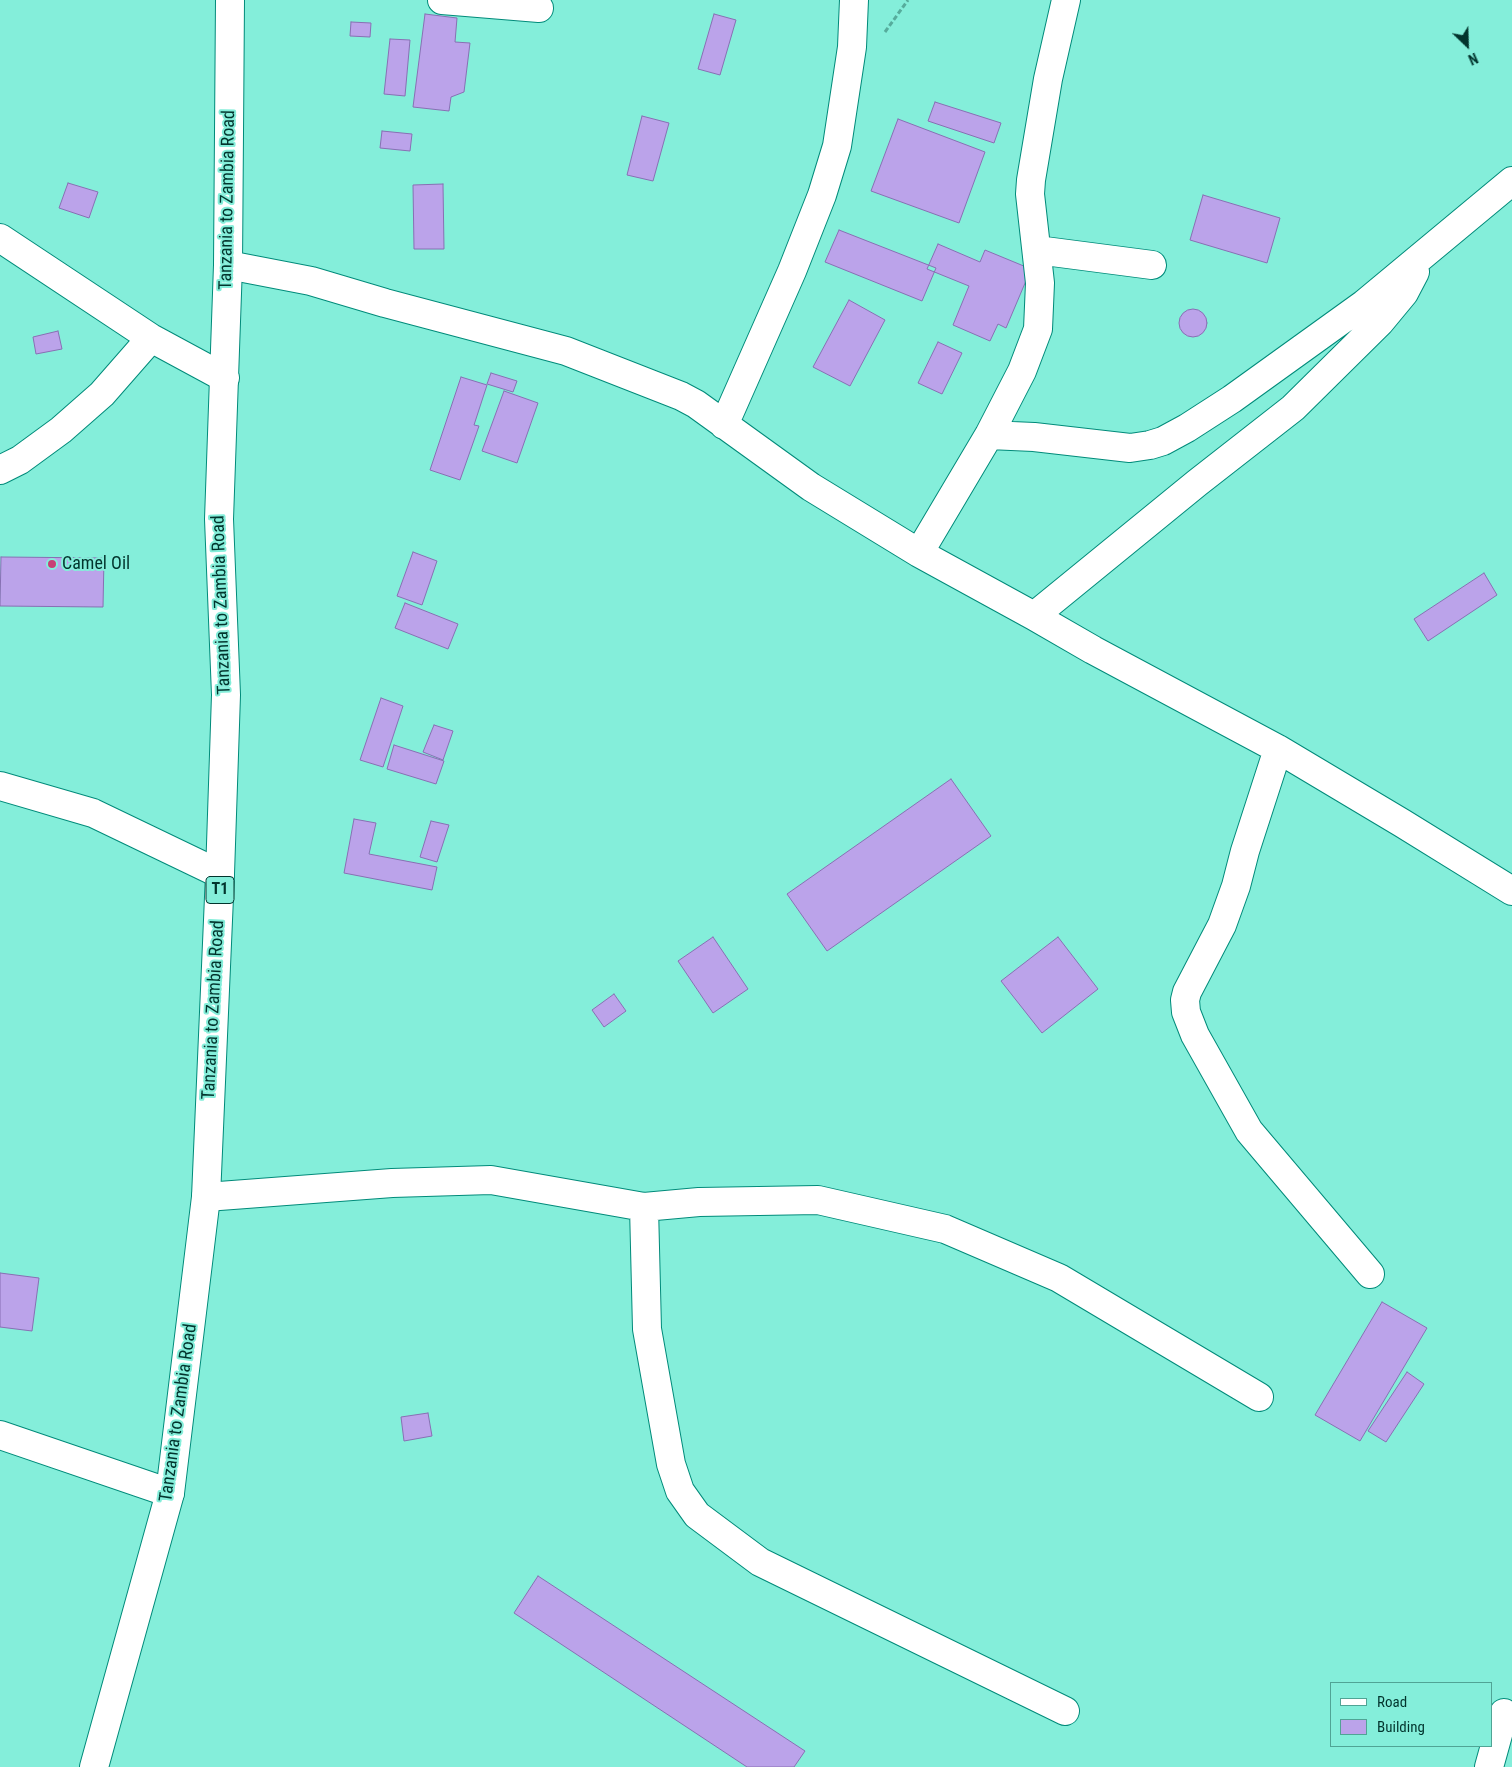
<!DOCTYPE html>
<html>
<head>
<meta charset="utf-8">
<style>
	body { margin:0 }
	#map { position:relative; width:1512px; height:1767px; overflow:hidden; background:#84eeda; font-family:"Roboto Condensed",sans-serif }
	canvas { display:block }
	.legend { position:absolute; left:1330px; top:1682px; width:162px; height:65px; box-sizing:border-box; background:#84eeda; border:1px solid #50a495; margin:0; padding:6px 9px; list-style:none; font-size:15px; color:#02342d }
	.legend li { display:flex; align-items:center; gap:10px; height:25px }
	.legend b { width:25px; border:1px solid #50a495 }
	.north { position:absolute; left:1442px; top:20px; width:50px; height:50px; -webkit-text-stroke:4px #84eeda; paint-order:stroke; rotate:156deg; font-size:14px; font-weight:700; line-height:20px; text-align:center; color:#02342d }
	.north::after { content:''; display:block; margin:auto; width:18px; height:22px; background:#02342d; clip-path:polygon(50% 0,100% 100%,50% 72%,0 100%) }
</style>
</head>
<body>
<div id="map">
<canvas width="1512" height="1767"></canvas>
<ul class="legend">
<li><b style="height:6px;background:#fff"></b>Road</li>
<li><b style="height:14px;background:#bba3ea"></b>Building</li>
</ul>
<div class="north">N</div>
</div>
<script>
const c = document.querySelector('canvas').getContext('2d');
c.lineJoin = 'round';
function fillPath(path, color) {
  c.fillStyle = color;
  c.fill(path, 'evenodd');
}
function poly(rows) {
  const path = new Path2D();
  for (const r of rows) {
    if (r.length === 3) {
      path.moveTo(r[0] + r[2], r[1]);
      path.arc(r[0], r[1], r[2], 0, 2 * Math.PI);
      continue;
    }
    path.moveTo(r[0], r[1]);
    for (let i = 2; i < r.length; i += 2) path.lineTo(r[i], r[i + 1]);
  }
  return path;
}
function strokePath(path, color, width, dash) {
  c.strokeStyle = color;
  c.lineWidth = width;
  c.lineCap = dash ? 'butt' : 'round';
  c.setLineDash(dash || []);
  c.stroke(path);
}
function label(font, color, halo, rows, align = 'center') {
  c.font = font + ' "Roboto Condensed",sans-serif';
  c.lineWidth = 4;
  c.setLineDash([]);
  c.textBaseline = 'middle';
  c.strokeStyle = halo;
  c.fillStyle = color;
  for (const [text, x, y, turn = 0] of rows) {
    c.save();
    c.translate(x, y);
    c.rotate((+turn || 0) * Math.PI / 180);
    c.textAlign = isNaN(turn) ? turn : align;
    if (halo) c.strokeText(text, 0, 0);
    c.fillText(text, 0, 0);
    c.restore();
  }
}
const building = poly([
	[425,14,457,18,455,42,470,43,464,92,451,97,449,111,413,107,425,14],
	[714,14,736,20,720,75,698,69,714,14],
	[351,22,371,23,370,37,350,36,351,22],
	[390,39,410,40,405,96,384,94,390,39],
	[935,102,1001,123,994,143,928,121,935,102],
	[642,116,669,123,653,181,627,175,642,116],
	[898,119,985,152,959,223,871,191,898,119],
	[382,131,412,134,410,151,380,148,382,131],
	[68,183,98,192,89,218,59,208,68,183],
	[443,184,444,249,414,249,413,185,443,184],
	[1203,195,1280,218,1267,263,1190,240,1203,195],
	[839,230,936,268,922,301,825,262,839,230],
	[938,244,980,262,985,250,1031,269,1006,328,998,324,990,341,953,325,969,286,927,269,938,244],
	[849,300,885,320,850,386,813,367,849,300],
	[1193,323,14],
	[58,331,62,349,36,354,33,337,58,331],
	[938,342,962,353,942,394,918,383,938,342],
	[491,373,517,381,513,392,487,384,491,373],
	[461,377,487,385,474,425,479,426,460,480,430,470,461,377],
	[504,391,538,403,517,463,482,451,504,391],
	[413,552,437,561,422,605,397,596,413,552],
	[1,557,104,558,103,607,0,606,1,557],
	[1484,573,1497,595,1428,641,1414,619,1484,573],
	[405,603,458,624,448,649,395,628,405,603],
	[381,698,403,706,383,767,360,760,381,698],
	[434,725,453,731,443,760,423,752,434,725],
	[394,745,444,761,436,784,387,769,394,745],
	[951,779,991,836,827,951,787,894,951,779],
	[354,819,376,823,369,854,437,867,432,890,344,873,354,819],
	[431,821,449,825,437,862,420,857,431,821],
	[713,937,748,989,713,1013,678,961,713,937],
	[1058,937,1098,989,1042,1033,1001,981,1058,937],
	[614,994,626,1011,604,1027,592,1010,614,994],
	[0,1273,39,1278,32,1331,0,1327,0,1273],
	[1382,1302,1427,1328,1360,1441,1315,1415,1382,1302],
	[1407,1372,1424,1384,1386,1442,1368,1431,1407,1372],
	[428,1413,432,1436,404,1441,401,1417,428,1413],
	[538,1576,805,1751,794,1767,747,1767,514,1613,538,1576]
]);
const path = poly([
	[885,32,908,0]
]);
const minor = poly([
	[442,0,539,8],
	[0,238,151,338,225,378],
	[1037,250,1152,265],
	[228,265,311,281,385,303,566,351,681,396,696,404,811,487,919,553,1034,616,1093,650,1278,749,1402,823,1512,891],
	[724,425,792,271,822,195,837,146,852,47,854,0],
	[989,435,1034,437,1130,448,1150,445,1163,441,1187,428,1232,399,1364,304,1512,181],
	[0,470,20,460,61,430,102,394,151,338],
	[919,553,989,435,1022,371,1038,329,1040,283,1030,194,1031,180,1048,79,1066,0],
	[1034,616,1197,483,1293,408,1380,322,1404,293,1415,272],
	[1278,749,1245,851,1236,886,1222,925,1187,992,1185,1000,1186,1012,1195,1035,1249,1131,1370,1274],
	[0,786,93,813,220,874],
	[206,1197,392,1183,491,1180,644,1207,699,1202,818,1200,945,1229,1059,1278,1259,1397],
	[644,1207,647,1329,671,1464,680,1491,697,1515,760,1562,1065,1711],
	[0,1435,170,1493],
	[1489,1767,1504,1713]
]);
const highway = poly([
	[94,1767,170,1493,206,1197,220,874,226,695,219,519,228,265,230,0]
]);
const markers = [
	[52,564,5,"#c83e76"]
];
const shields = [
	[220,890,28]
];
const shieldNames = [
	["T1",220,890]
];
const streetNames = [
	["Tanzania to Zambia Road",228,200,-89],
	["Tanzania to Zambia Road",222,605,-92],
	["Tanzania to Zambia Road",214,1010,-87],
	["Tanzania to Zambia Road",179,1413,-82]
];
const poiNames = [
	["Camel Oil",62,564]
];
fillPath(building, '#bba3ea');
strokePath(building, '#886fb3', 1);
strokePath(minor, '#008b7a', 30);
strokePath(highway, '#008b7a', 30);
strokePath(path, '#56ac9c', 3, [5, 2.5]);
strokePath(minor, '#fff', 28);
strokePath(highway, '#fff', 28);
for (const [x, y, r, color] of markers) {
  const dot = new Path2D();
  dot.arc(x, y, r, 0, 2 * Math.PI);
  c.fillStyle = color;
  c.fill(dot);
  strokePath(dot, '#84eeda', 2);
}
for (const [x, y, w] of shields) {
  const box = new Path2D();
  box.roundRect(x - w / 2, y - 13.5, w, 27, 4);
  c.fillStyle = '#84eeda';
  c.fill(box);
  strokePath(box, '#02342d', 1);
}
label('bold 16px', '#02342d', null, shieldNames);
label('18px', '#02342d', '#84eeda', streetNames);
label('18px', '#02342d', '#84eeda', poiNames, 'left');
</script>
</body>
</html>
